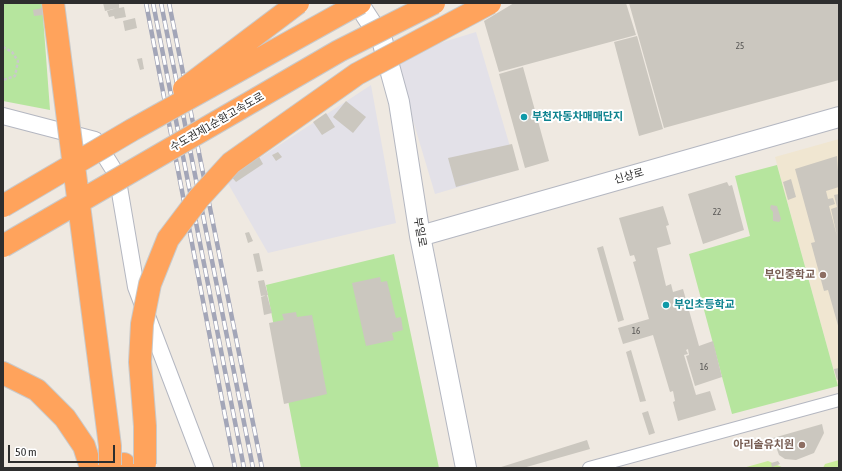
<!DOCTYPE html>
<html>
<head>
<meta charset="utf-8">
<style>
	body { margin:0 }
	#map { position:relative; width:842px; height:471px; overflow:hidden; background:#efe9e1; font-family:"Asap Condensed",sans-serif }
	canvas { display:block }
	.frame { position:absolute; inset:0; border:4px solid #2e2e2e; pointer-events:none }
	.scale { position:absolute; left:8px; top:445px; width:107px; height:18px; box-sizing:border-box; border:2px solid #2e2e2e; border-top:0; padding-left:5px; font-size:12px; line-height:14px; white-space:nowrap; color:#2e2e2e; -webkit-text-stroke:3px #fff; paint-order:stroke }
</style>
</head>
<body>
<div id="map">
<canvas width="842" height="471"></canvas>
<div class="frame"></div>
<div class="scale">50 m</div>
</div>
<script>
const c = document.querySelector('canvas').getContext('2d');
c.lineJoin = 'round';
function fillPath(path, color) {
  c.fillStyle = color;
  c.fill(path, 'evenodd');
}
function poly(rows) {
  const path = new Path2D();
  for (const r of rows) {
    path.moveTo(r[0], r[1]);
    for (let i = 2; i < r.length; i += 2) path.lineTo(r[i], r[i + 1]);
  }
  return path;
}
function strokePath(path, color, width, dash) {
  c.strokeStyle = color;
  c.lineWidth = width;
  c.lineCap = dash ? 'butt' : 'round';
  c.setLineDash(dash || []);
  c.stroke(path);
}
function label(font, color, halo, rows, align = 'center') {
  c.font = font + ' "Asap Condensed","Noto Sans KR",sans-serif';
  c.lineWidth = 4;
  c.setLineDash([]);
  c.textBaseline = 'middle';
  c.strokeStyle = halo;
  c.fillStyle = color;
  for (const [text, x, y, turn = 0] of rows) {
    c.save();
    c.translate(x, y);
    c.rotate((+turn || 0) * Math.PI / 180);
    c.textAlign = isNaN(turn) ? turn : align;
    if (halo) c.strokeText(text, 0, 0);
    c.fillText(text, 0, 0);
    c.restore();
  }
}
const industrial = poly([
	[476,32,517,170,435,194,394,57],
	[371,85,396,223,268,253,226,180]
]);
const education = poly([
	[839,139,839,386,838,386,775,157]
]);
const green = poly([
	[3,3,42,3,50,110,3,101],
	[777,165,838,386,732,414,689,254,750,236,735,176],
	[394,254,439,468,301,468,266,285]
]);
const pitch = poly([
	[839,460,839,468,823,468,825,464],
	[768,461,784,468,743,468]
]);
const building = poly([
	[103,3,119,3,119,8,124,7,126,17,115,19,114,16,109,17,107,11,117,8,105,11],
	[514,3,626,3,636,35,499,72,484,21],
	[629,3,839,3,839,80,664,128],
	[42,8,43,15,34,16,33,10],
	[135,18,137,28,125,31,123,21],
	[637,36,663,129,639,136,614,42],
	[142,58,144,69,140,70,137,59],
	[523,67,549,161,525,168,499,74],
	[346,101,366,117,353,133,333,117],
	[326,113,335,127,322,135,313,122],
	[512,144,519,170,456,187,448,158],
	[278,152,282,157,276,161,272,155],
	[258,155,263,164,236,182,230,175],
	[837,156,839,187,826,191,828,199,833,198,835,204,829,206,837,236,831,209,837,207,834,195,839,194,839,329,828,290,824,291,811,243,815,242,795,169],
	[791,179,796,197,788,200,783,182],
	[727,182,729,186,732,185,744,230,703,244,688,194],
	[771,205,777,206,781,219,779,222,773,221,773,212,770,208],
	[663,206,669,225,666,226,671,244,657,248,666,286,671,284,673,292,683,289,699,346,713,341,722,377,695,386,686,356,689,355,688,349,686,350,688,354,684,355,696,395,710,391,716,410,678,421,673,402,675,401,673,391,670,392,653,335,623,344,618,328,649,319,633,262,636,261,634,255,630,256,619,218],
	[249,232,253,241,248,243,245,233],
	[603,246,624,320,618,322,597,248],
	[259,253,263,271,257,272,253,254],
	[380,277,381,282,387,281,396,318,401,317,403,330,392,333,394,340,366,346,352,283],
	[264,280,268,295,261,296,258,281],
	[267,295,272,313,264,315,261,297],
	[296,312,297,317,312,315,327,394,284,404,269,323,284,320,282,314],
	[631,350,646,401,640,402,626,352],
	[839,368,839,379,837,380,834,369],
	[648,411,655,433,649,435,642,413],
	[822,424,824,433,814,453,796,460,785,459,779,455,773,438],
	[587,440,590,449,523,468,498,468],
	[778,461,780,464,772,467,771,463]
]);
const path = poly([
	[3,47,12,52,18,61,15,76,3,80]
]);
const pedestrian = poly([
	[589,468,839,400]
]);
const minor = poly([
	[3,116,95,140,117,175,136,287,205,468]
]);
const tertiary = poly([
	[358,3,382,40,399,102,420,236,466,468],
	[420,236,839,117]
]);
const motorway = poly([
	[3,373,37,390,65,418,84,446,91,468],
	[124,468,124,464]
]);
const rail = poly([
	[146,3,235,468],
	[153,3,244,468],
	[161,3,253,468],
	[169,3,262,468]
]);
const motorwayBridge = poly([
	[53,3,110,446,110,465],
	[184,89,298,3],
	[3,206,132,130,360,3],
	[3,246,339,51,434,3],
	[145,464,145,426,140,362,142,324,150,284,168,239,199,198,231,163,357,74,490,3]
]);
const markers = [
	[524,117,4,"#0f9aa8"],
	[823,275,4,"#8d6e63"],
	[666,305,4,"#0f9aa8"],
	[802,445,4,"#8d6e63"]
];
const numberNames = [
	["25",740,46],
	["22",717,212],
	["16",636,331],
	["16",704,367]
];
const cultureNames = [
	["부천자동차매매단지",532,117],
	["부인초등학교",674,305]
];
const streetNames = [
	["수도권제1순환고속도로",217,122,-30],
	["신상로",629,176,-16],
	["부일로",420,232,80]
];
const educationNames = [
	["부인중학교",815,275],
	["아리솔유치원",794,445]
];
fillPath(industrial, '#e3e1e8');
fillPath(education, '#f0e6d1');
fillPath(green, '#b6e59e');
fillPath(pitch, '#c9ec9a');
fillPath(building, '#cbc7bf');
strokePath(pedestrian, '#b4b7c1', 14);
strokePath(minor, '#b4b7c1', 18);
strokePath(tertiary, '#b4b7c1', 22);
strokePath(motorway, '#c9c9c9', 24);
strokePath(path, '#c9c9c9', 2.5, [3, 2]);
strokePath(pedestrian, '#fff', 12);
strokePath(minor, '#fff', 16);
strokePath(tertiary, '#fff', 20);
strokePath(motorway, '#ffa35c', 22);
strokePath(rail, '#a3a6b8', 4.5);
strokePath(rail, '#fff', 3, [9]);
strokePath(motorwayBridge, '#c9c9c9', 24, []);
strokePath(motorwayBridge, '#ffa35c', 22);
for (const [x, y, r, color] of markers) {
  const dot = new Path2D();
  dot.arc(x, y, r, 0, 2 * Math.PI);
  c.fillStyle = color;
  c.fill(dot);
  strokePath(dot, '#fff', 1.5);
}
label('9px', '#555452', null, numberNames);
label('bold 11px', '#0d838f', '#fff', cultureNames, 'left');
label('11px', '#2e2e2e', '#fff', streetNames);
label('bold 11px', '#785e54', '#fff', educationNames, 'right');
</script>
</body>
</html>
